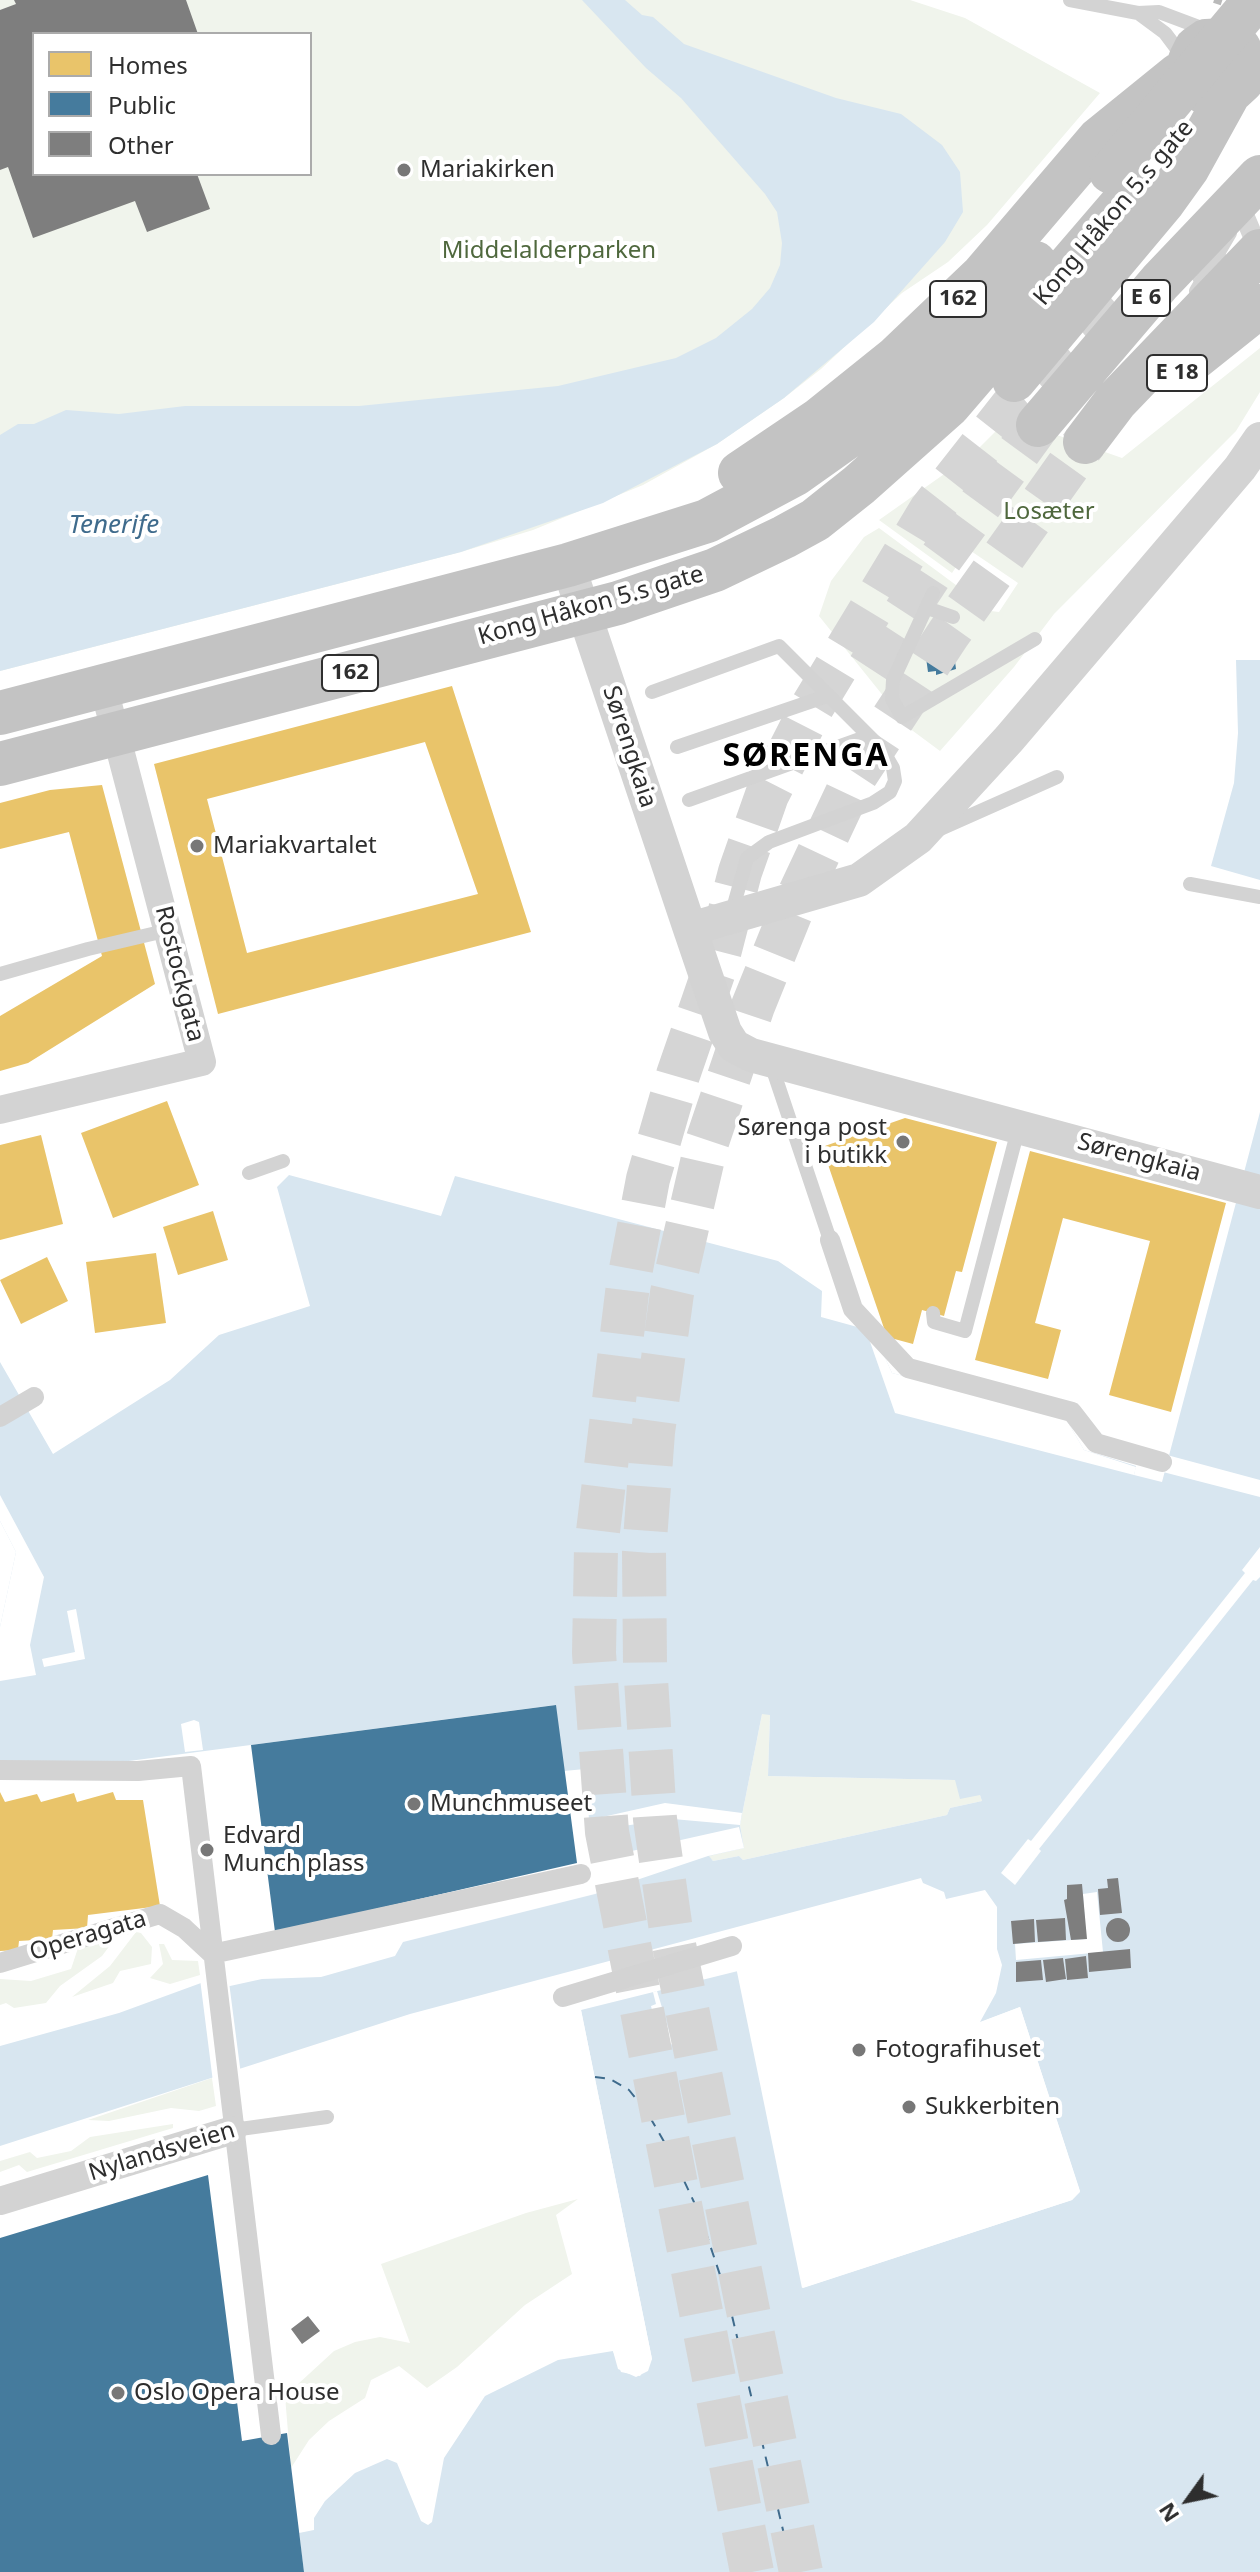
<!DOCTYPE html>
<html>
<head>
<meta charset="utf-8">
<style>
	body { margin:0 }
	#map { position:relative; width:1260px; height:2572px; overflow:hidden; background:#fff; font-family:"Noto Sans",sans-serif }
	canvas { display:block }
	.legend { position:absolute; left:32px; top:32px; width:280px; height:144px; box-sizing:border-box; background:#fff; border:2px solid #ababab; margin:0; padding:10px 14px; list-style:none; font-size:24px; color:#2e2e2e }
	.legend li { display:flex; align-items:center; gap:16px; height:40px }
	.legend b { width:40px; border:2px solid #ababab }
	.north { position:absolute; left:1148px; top:2460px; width:80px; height:80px; -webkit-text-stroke:6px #fff; paint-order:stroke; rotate:237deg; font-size:22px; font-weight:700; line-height:32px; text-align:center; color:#2e2e2e }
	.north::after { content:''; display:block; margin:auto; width:28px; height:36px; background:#2e2e2e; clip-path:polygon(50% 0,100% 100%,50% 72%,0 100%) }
</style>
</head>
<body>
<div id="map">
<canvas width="1260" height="2572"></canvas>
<ul class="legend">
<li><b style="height:22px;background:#e9c46a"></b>Homes</li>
<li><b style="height:22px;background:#457b9d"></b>Public</li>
<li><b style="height:22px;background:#7e7e7e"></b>Other</li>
</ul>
<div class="north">N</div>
</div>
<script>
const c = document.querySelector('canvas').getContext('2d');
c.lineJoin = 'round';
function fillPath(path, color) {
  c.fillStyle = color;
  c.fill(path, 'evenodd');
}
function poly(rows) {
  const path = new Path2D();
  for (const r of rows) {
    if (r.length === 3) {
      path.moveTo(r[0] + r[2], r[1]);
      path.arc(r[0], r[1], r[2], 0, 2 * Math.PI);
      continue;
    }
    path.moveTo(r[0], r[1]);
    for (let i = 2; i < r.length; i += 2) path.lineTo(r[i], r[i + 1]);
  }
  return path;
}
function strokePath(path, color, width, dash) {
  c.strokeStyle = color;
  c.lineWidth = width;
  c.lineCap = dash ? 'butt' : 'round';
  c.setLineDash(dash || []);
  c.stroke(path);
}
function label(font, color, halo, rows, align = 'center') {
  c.font = font + ' "Noto Sans",sans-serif';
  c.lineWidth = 8;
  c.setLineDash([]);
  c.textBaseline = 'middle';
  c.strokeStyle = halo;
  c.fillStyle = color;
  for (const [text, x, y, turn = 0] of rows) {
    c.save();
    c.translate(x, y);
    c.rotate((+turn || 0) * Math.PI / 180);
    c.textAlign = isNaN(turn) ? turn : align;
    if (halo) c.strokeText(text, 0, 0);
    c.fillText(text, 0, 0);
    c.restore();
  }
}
const green = poly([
	[0,0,910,0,965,18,1100,93,987,225,948,262,902,293,821,369,784,398,717,444,643,485,533,530,461,552,0,671],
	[34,34,310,34,310,174,34,174],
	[1260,348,1260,392,1236,431,1054,614,1014,667,940,751,909,728,819,616,831,581,864,537,879,528,991,611,999,612,1018,583,968,549,952,573,879,520,974,453,1009,418,1122,458],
	[762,1714,770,1714,768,1776,956,1780,980,1795,982,1801,950,1808,947,1815,743,1860,739,1856,713,1861,708,1856,744,1848,740,1825],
	[136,1932,141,1933,152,1947,151,1964,120,1971,113,1983,72,1997,110,1966],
	[111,1938,114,1940,102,1956,60,1986,46,2003,14,2008,6,2003,0,2005,0,1979,31,1981,71,1969,78,1948],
	[159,1944,164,1944,172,1960,198,1961,200,1975,170,1984,150,1978,163,1964],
	[212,2078,216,2106,199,2111,171,2108,109,2121,88,2120],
	[173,2124,173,2128,27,2172,19,2165,0,2172,0,2161,30,2152,37,2158,71,2151,90,2137],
	[578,2199,556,2215,572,2274,525,2305,457,2367,427,2388,399,2366,371,2380,365,2398,329,2421,309,2440,291,2468,285,2396,334,2351,355,2342,380,2337,410,2343,381,2264,526,2213]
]);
const water = poly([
	[582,0,625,0,642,15,653,17,684,44,836,98,901,114,942,145,960,172,963,212,945,242,874,322,784,398,717,444,603,503,461,552,0,671,0,435,18,424,34,424,66,410,119,414,185,406,359,406,558,386,676,358,716,338,752,309,770,288,780,265,782,243,777,212,765,194,681,98,646,68],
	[1236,660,1260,660,1260,880,1211,866,1234,783,1238,733],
	[1260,1112,1260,2572,304,2572,299,2533,314,2530,314,2518,325,2501,355,2473,387,2459,397,2463,421,2521,428,2525,432,2522,444,2458,485,2396,558,2360,613,2351,621,2372,640,2376,652,2359,581,2010,738,1971,803,2288,1072,2200,1080,2191,1020,2007,980,2022,996,1993,1002,1965,997,1949,997,1907,985,1890,946,1899,944,1892,923,1883,921,1878,410,2014,0,2146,0,2046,119,2013,201,1983,230,1986,262,1979,321,1977,395,1956,403,1942,595,1894,585,1769,564,1771,555,1705,106,1764,0,1764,0,1627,16,1552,0,1521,0,1362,53,1454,170,1380,219,1335,310,1306,277,1187,289,1175,441,1216,455,1176,778,1261,822,1291,821,1317,861,1328,876,1338,892,1373,1066,1419,1084,1450,1136,1466,1134,1475,1162,1482],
	[762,1714,770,1715,768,1776,955,1780,960,1799,980,1795,982,1801,950,1808,947,1815,743,1860,739,1856,713,1861,709,1856,744,1848,740,1825]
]);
const pier = poly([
	[868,1336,876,1338,892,1373,1066,1419,1084,1450,1136,1467,1134,1475,895,1413],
	[1167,1455,1260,1480,1260,1497,1163,1472],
	[0,1495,44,1577,30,1645,36,1675,0,1681,0,1627,16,1552,0,1521],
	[1260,1547,1260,1577,1256,1581,1253,1580,1039,1849,1041,1851,1015,1885,1001,1873,1028,1839,1031,1841,1245,1573,1242,1570],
	[76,1609,85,1659,44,1667,42,1659,75,1652,67,1611],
	[194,1720,199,1722,203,1750,185,1752,181,1724],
	[665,1803,742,1813,740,1825,673,1819,623,1826,591,1834,589,1820],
	[739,1827,744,1848,708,1856,595,1894,590,1891,587,1861],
	[1097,1892,1103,1952,1016,1960,1015,1944,1086,1939,1083,1894],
	[736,1967,741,1970,805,2283,1070,2197,1075,2191,1017,2012,981,2026,976,2024,1020,2007,1080,2192,1072,2200,802,2288],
	[200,1979,229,1982,241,2075,213,2082],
	[657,1991,673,2044,661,2047,651,2006,656,2004,653,1992],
	[581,2010,652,2359,648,2371,636,2377,618,2369,613,2351,613,2347,627,2372,638,2372,647,2365,578,2011]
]);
const homes = poly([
	[452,686,531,932,218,1014,154,764],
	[425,742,478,894,247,953,207,799],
	[102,785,155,984,28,1063,0,1071,0,1016,102,956,69,832,0,849,0,803,50,790],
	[167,1101,199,1185,113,1218,81,1133],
	[905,1118,997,1142,962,1272,956,1271,944,1316,922,1310,913,1344,887,1337,822,1147],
	[41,1135,63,1224,0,1240,0,1145],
	[1030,1151,1226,1203,1171,1412,1109,1395,1150,1241,1063,1218,1035,1323,1061,1330,1048,1379,975,1360],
	[213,1211,228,1260,178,1275,163,1227],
	[156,1253,166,1323,95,1333,86,1262],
	[47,1257,68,1301,21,1324,0,1280],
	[0,1792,5,1802,37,1794,41,1802,74,1793,77,1802,113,1792,116,1800,143,1800,160,1906,88,1915,87,1928,53,1930,52,1939,19,1941,18,1950,0,1951]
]);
const public = poly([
	[942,632,944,640,952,639,956,669,936,675,936,671,928,672,924,643,933,642,931,633],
	[556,1705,577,1863,275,1932,251,1745],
	[208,2175,242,2441,287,2433,304,2572,0,2572,0,2238]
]);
const ferry = poly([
	[595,2077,610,2079,629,2090,648,2114,673,2157,700,2215,728,2299,793,2572]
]);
const building = poly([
	[14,0,186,0,198,34,34,34,34,174,197,174,210,209,147,232,135,201,33,238,8,167,0,170,0,10,16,4],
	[1118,1878,1122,1913,1100,1915,1098,1889,1108,1888,1107,1879],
	[1082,1884,1087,1939,1071,1940,1064,1900,1067,1899,1067,1885],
	[1065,1918,1066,1940,1038,1942,1036,1920],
	[1118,1930,12],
	[1034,1919,1035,1942,1013,1944,1011,1921],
	[1130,1949,1131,1968,1089,1972,1088,1953],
	[1086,1956,1088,1978,1067,1980,1065,1959],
	[1063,1958,1066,1979,1046,1982,1043,1960],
	[1041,1960,1043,1980,1016,1982,1016,1962],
	[308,2316,320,2331,302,2344,291,2329]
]);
const trunkTunnel = poly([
	[1183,265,1208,249,1260,227],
	[869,668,941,558,1038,425],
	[752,2572,607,1832,594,1653,596,1548,628,1285,648,1179,678,1075,716,965,740,872,767,795,812,707,931,510,1017,400,1125,308],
	[801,2572,671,1930,655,1819,645,1664,644,1553,653,1432,672,1293,706,1145,753,1006,791,912,855,776,949,633,1085,442]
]);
const service = poly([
	[1070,0,1138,13,1159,12,1207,30],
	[1138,13,1165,33,1183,57],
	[1196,291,1230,233],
	[933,593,893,680,892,699,902,717,1035,639],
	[927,608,953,617],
	[652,692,779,646,882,749,893,768,895,781,890,792,873,803,769,842,747,858,732,912],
	[677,747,827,696],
	[689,800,868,736],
	[940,829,1057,777],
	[1190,884,1260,897],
	[0,974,88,949,169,930],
	[771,1064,830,1240],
	[249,1173,283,1161],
	[933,1313,934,1322,965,1331,1019,1126],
	[233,2130,327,2117]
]);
const pedestrian = poly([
	[830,1240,853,1309,908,1368,1072,1412,1096,1443,1162,1462],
	[0,1417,34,1397],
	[0,1770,138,1771,191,1766,271,2435],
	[212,1954,581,1874],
	[0,1963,160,1914,184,1928,212,1954],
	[563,1997,732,1946]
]);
const minor = poly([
	[0,1110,202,1062,103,685],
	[0,2201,233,2130]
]);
const tertiary = poly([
	[568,565,691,932],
	[690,929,859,880,918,838,1009,739,1240,468,1260,439],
	[690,929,725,1032,734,1046,751,1055,1260,1192]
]);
const trunk = poly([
	[1182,368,1260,306],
	[1014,380,1164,201,1187,169,1229,93,1242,81,1246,64,1239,48,1225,40,1206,41,1196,48,1190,60,1192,78,1204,92,1229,93],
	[1038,425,1160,282,1260,177],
	[1085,442,1116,401,1260,251],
	[740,473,820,419,896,358,982,276,1099,139,1178,75],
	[0,713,568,565,707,521,795,474,881,413,968,336,1035,263],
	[0,764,618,603,715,570,784,537,815,520,859,485,949,405,1133,191]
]);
const rail = poly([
	[1214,0,1260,15]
]);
const trunkBridge = poly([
	[1111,172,1255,0]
]);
const markers = [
	[404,170,8,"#777"],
	[197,846,8,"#777"],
	[903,1142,8,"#777"],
	[414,1804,8,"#777"],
	[207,1850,8,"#777"],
	[859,2050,8,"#777"],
	[909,2107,8,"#777"],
	[118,2393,8,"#777"]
];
const shields = [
	[1146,298,48],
	[958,299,56],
	[1177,373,60],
	[350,673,56]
];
const shieldNames = [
	["E 6",1146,298],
	["162",958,299],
	["E 18",1177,373],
	["162",350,673]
];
const poiNames = [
	["Mariakirken",420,170],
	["Mariakvartalet",213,846],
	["Sørenga post",887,1128,"right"],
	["i butikk",887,1156,"right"],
	["Munchmuseet",430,1804],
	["Edvard",223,1836],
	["Munch plass",223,1864],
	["Fotografihuset",875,2050],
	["Sukkerbiten",925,2107],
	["Oslo Opera House",134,2393]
];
const streetNames = [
	["Kong Håkon 5.s gate",1114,213,-50],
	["Kong Håkon 5.s gate",591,606,-16],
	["Sørengkaia",629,747,72],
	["Rostockgata",179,974,76],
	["Sørengkaia",1139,1158,15],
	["Operagata",88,1936,-17],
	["Nylandsveien",162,2152,-17]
];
const parkNames = [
	["Middelalderparken",549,251],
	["Losæter",1049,512]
];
const waterNames = [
	["Tenerife",114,526]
];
const districtNames = [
	["SØRENGA",806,757]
];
fillPath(green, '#f0f4ec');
fillPath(water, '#d8e6f0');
fillPath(pier, '#fff');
fillPath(homes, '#e9c46a');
fillPath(public, '#457b9d');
strokePath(ferry, '#3f6b8c', 2, [10, 8]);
fillPath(building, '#7e7e7e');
strokePath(trunkTunnel, '#d5d5d5', 44, [44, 22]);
strokePath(service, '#d3d3d3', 14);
strokePath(pedestrian, '#d3d3d3', 20);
strokePath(minor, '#d3d3d3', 28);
strokePath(tertiary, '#d3d3d3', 34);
strokePath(trunk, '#c3c3c3', 44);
strokePath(rail, '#bababa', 6, [8, 6]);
strokePath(trunkBridge, '#c3c3c3', 44);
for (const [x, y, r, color] of markers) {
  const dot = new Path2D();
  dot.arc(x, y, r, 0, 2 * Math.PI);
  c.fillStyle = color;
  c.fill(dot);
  strokePath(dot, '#fff', 3);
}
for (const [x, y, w] of shields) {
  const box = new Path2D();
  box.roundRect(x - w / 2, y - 18, w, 36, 6);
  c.fillStyle = '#fff';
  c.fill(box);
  strokePath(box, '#2e2e2e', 2);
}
label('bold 22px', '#2e2e2e', null, shieldNames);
label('24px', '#2e2e2e', '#fff', poiNames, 'left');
label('24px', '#2e2e2e', '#fff', streetNames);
label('24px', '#4f683d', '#fff', parkNames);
label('italic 26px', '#3f6b8c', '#fff', waterNames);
c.letterSpacing = '2px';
label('bold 32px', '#000', '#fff', districtNames);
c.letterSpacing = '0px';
</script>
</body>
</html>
